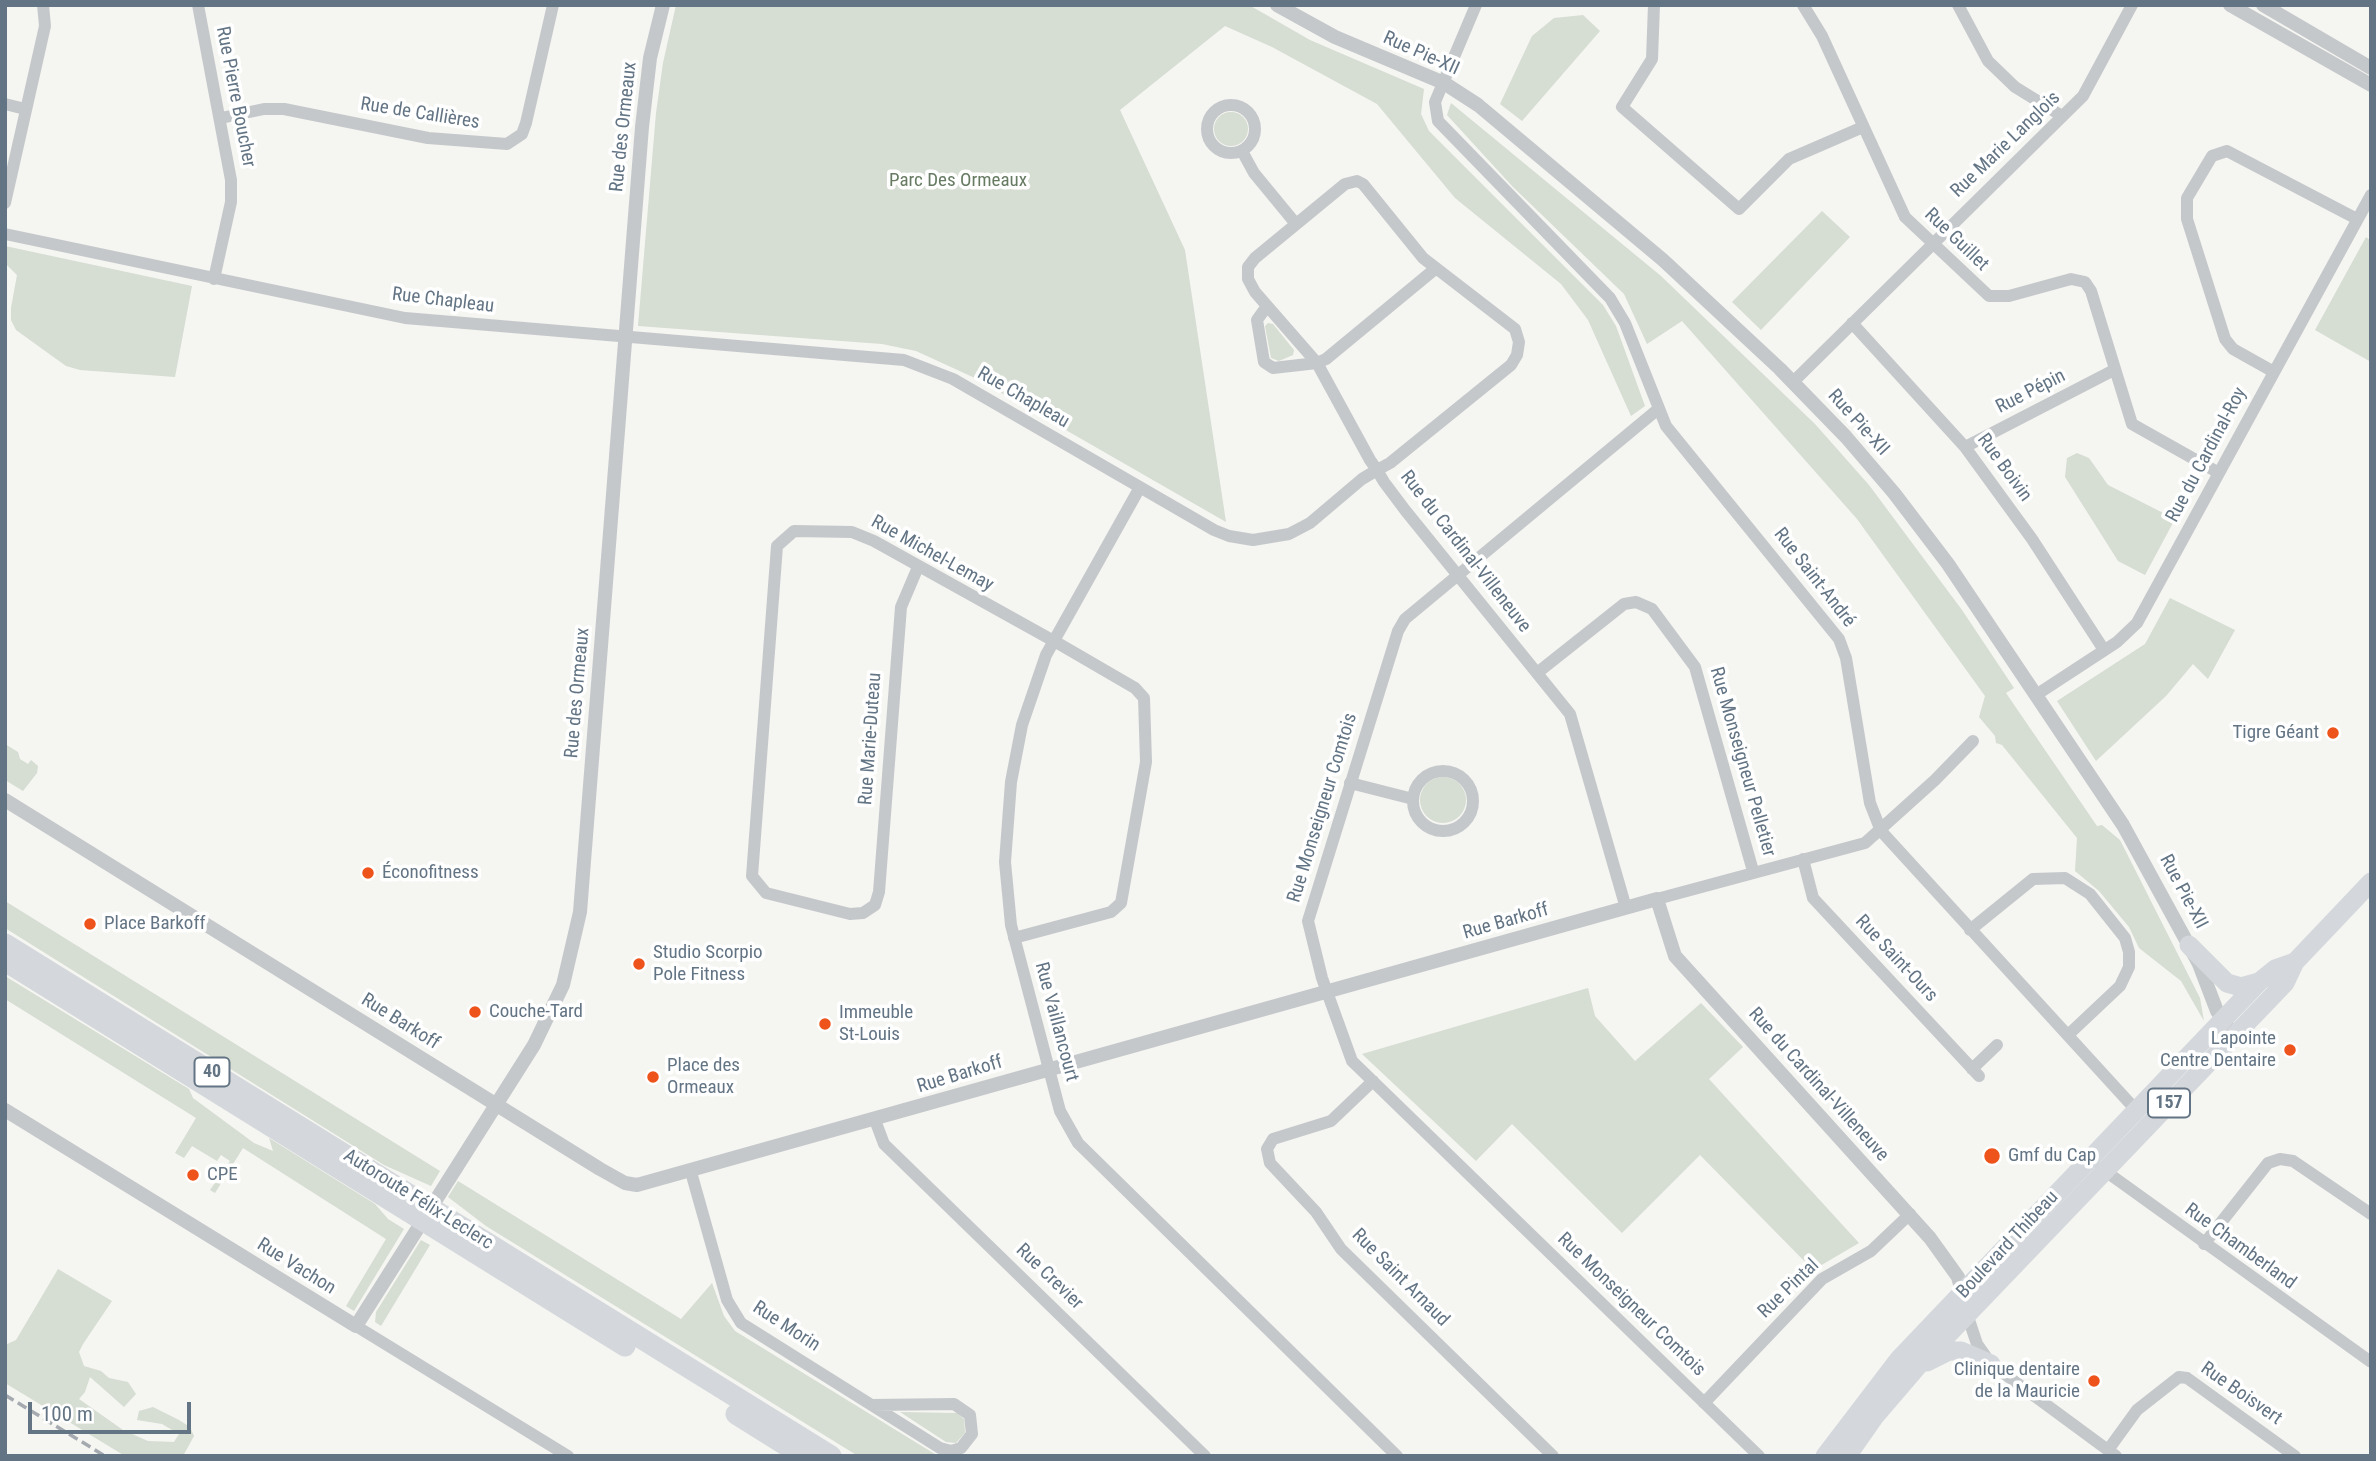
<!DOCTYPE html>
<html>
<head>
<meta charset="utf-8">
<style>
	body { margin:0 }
	#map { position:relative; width:2376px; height:1461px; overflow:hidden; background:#f5f5f1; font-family:"Roboto Condensed",sans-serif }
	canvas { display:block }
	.frame { position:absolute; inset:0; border:7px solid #637484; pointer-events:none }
	.scale { position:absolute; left:28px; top:1402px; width:163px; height:32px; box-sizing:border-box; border:4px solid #637484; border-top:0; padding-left:9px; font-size:21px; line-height:24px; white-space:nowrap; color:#637484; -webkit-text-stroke:5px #fff; paint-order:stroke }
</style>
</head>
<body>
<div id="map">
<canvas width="2376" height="1461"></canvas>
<div class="frame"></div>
<div class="scale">100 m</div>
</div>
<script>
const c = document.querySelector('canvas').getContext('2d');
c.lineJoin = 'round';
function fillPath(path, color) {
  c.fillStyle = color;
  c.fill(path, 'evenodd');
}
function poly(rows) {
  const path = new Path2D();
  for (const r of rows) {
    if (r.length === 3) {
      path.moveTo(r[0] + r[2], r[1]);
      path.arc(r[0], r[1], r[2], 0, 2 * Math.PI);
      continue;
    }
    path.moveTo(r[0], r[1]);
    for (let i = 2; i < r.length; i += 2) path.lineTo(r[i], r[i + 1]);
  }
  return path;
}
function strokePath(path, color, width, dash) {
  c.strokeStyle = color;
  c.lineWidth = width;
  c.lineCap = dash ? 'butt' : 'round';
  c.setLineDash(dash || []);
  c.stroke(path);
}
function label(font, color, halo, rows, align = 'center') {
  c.font = font + ' "Roboto Condensed",sans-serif';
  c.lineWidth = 7;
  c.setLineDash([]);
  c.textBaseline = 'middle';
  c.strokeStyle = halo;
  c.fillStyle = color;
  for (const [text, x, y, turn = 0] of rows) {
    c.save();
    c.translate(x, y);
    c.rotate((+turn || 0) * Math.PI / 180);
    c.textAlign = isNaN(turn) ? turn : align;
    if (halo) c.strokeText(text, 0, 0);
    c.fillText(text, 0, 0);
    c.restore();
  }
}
const green = poly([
	[676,5,1249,5,1310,40,1424,89,1421,114,1429,131,1603,305,1616,326,1645,406,1631,416,1588,320,1561,284,1455,198,1377,104,1272,47,1225,26,1120,110,1185,250,1226,522,977,379,916,351,882,344,638,326,656,113,663,63],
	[1583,15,1600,31,1522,121,1500,104,1532,36,1554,18],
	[1451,103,1661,276,1815,424,1869,485,1962,610,2014,688,2006,693,2097,826,2102,825,2120,840,2200,998,2204,1021,2181,981,2139,948,2129,927,2099,891,2075,871,2077,838,2002,745,1996,743,1995,736,1979,717,1985,696,1857,519,1682,321,1647,344,1624,294,1513,187,1447,115],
	[1231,129,17],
	[1822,211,1850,237,1761,330,1732,302],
	[2366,237,2371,241,2371,362,2315,330],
	[5,246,192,286,175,377,80,370,66,366,16,330,11,320,11,308,17,275,5,263],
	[1268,323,1273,324,1294,350,1293,355,1279,361,1271,358,1265,326],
	[2077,453,2089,458,2108,485,2175,519,2145,575,2118,561,2065,477,2067,458],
	[2170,598,2235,630,2208,679,2193,664,2166,696,2096,761,2057,701,2145,644],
	[5,744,18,752,20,759,28,764,31,760,38,766,37,773,23,791,5,780],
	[1443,800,23],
	[5,901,440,1171,431,1186,384,1165,5,928],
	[5,976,189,1089,193,1098,254,1143,273,1151,269,1138,375,1204,388,1219,404,1229,354,1311,346,1306,386,1239,243,1148,215,1193,210,1190,230,1161,221,1155,217,1161,192,1146,184,1158,175,1153,196,1118,5,999],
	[1588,988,1595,1016,1635,1061,1701,1003,1743,1047,1709,1079,1859,1243,1813,1270,1700,1155,1622,1233,1512,1124,1476,1161,1362,1054],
	[458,1181,681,1319,712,1283,724,1316,735,1331,938,1456,858,1456,486,1226,448,1197],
	[421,1240,430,1245,381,1326,375,1322,376,1312],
	[58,1269,112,1301,83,1344,79,1352,84,1366,101,1371,109,1378,128,1382,136,1394,124,1407,90,1377,85,1392,79,1399,123,1430,148,1441,174,1442,179,1434,162,1424,137,1420,139,1411,153,1407,179,1420,190,1427,194,1436,183,1456,125,1456,5,1383,5,1345,16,1340],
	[900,1412,957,1413,964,1419,965,1433,956,1443,946,1442]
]);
const minor = poly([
	[198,5,231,180,231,202,214,279],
	[1476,5,1435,102,1438,121,1610,298,1625,323,1666,426,1839,639,1846,658,1870,803,1881,831,2136,1110],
	[1654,5,1652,59,1622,107,1739,209,1789,159,1863,127],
	[1803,5,1822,36,1905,217,1989,296,2009,296,2071,279,2085,282,2091,291,2132,424,2219,473],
	[1958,5,1988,61,2015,87,2062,116],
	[5,104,25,109],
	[1231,129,24],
	[221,118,264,109,284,109,428,138,507,144,522,134,526,123,553,5],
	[1242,151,1254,173,1296,224],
	[5,203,45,26,43,5],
	[5,234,405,318,904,360,953,379,1214,530,1229,536,1253,540,1289,534,1310,523,1362,479,1377,470,1390,463,1511,365,1517,355,1519,342,1515,329,1423,258,1363,184,1357,181,1345,184,1255,258,1248,267,1248,279,1255,292,1317,363,1370,460,1377,470,1384,482,1405,510,1570,714,1626,908],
	[1267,306,1257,320,1264,362,1273,368,1317,363,1326,359,1435,269],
	[1852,323,1965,447,2032,539,2104,650],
	[2274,372,2233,349,2225,339,2187,219,2187,198,2212,156,2227,151,2357,219],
	[1793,382,2083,96,2132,5],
	[1657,410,1405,619,1398,631,1308,921,1322,978,1352,1061,1759,1456],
	[1965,447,2114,370],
	[1139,489,1046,655,1022,725,1011,782,1005,862,1011,925,1060,1111,1078,1143,1397,1456],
	[918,567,901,607,879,892,875,905,863,913,850,914,766,893,752,876,777,546,794,531,852,532,874,541,1061,645,1135,688,1144,698,1146,762,1121,903,1111,912,1014,938],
	[1537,673,1624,604,1636,602,1652,609,1695,667,1753,871],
	[2036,695,2117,642,2137,623,2371,195],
	[1443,801,30],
	[1350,783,1413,799],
	[1803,859,1813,898,1979,1076],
	[1657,899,1865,843,1935,780,1973,741],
	[1970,930,2033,879,2065,878,2090,894,2125,938,2129,952,2129,967,2120,986,2068,1035],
	[1972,1069,1997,1045],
	[1373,1081,1331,1121,1273,1139,1267,1149,1270,1163,1316,1212,1341,1249,1553,1456],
	[875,1120,884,1144,1205,1456],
	[2101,1168,2371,1362],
	[691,1172,727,1300,741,1323,940,1448,951,1451,961,1448,972,1434,970,1415,954,1404,872,1405],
	[2204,1244,2268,1163,2280,1159,2293,1161,2371,1214],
	[1967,1314,1977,1344,1991,1364,2116,1456],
	[356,1326,568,1456],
	[1704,1403,1822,1279,1871,1251,1910,1214],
	[2108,1450,2137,1410,2179,1377,2187,1378,2295,1456]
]);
const tertiary = poly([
	[1277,5,1335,37,1444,83,1478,105,1663,260,1780,369,1846,437,1894,493,1948,564,2123,825,2199,964,2217,1011,2228,1027],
	[2230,5,2371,85],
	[2263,5,2371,68],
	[5,800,600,1169,625,1183,637,1185,1657,899,1675,956,1930,1238,1958,1277,1964,1299],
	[5,1110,356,1326,534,1045,563,985,580,912,642,127,650,58,663,5]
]);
const primary = poly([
	[2189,945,2227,983,2241,987,2259,982],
	[1927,1362,1949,1351,1961,1351,1991,1364],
	[1825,1456,1899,1359,1980,1274,2259,982,2275,969,2295,962],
	[1847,1456,1875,1416,1917,1367,2285,983,2295,962,2371,882]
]);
const motorway = poly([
	[5,944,831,1456],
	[5,961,625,1346],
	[736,1414,803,1456]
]);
const rail = poly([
	[5,1395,105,1456]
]);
const markers = [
	[2333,733,7,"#ed531a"],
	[368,873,7,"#ed531a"],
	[90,924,7,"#ed531a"],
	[639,964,7,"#ed531a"],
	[475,1012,7,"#ed531a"],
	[825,1024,7,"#ed531a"],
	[2290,1050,7,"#ed531a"],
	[653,1077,7,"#ed531a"],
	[1992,1156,9,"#ed531a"],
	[193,1175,7,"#ed531a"],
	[2094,1381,7,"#ed531a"]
];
const shields = [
	[212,1072,35],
	[2169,1103,42]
];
const shieldNames = [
	["40",212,1072],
	["157",2169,1103]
];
const streetNames = [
	["Rue Pie-XII",1421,54,24],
	["Rue Pierre Boucher",235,97,79],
	["Rue de Callières",420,114,9],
	["Rue des Ormeaux",624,127,-84],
	["Rue Marie Langlois",2006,145,-44],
	["Rue Guillet",1956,240,44],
	["Rue Chapleau",443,301,7],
	["Rue Pépin",2031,392,-27],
	["Rue Chapleau",1023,398,30],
	["Rue Pie-XII",1858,423,48],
	["Rue du Cardinal-Roy",2207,455,-62],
	["Rue Boivin",2004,468,54],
	["Rue du Cardinal-Villeneuve",1465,552,52],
	["Rue Michel-Lemay",932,554,29],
	["Rue Saint-André",1814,578,52],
	["Rue des Ormeaux",578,693,-85],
	["Rue Marie-Duteau",871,739,-86],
	["Rue Monseigneur Pelletier",1742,762,74],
	["Rue Monseigneur Comtois",1323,808,-73],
	["Rue Pie-XII",2183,892,62],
	["Rue Barkoff",1506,922,-16],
	["Rue Saint-Ours",1896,959,47],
	["Rue Barkoff",400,1022,32],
	["Rue Vaillancourt",1056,1022,75],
	["Rue Barkoff",960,1075,-17],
	["Rue du Cardinal-Villeneuve",1818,1085,48],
	["Autoroute Félix-Leclerc",418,1200,32],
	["Boulevard Thibeau",2008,1245,-47],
	["Rue Chamberland",2240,1247,36],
	["Rue Vachon",296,1267,32],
	["Rue Crevier",1049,1277,44],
	["Rue Saint Arnaud",1400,1278,45],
	["Rue Pintal",1789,1289,-44],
	["Rue Monseigneur Comtois",1631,1305,44],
	["Rue Morin",786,1327,33],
	["Rue Boisvert",2241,1394,35]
];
const parkNames = [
	["Parc Des Ormeaux",958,181]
];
const poiNames = [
	["Tigre Géant",2319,733,"right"],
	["Éconofitness",382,873],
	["Place Barkoff",104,924],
	["Studio Scorpio",653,953],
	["Pole Fitness",653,975],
	["Couche-Tard",489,1012],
	["Immeuble",839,1013],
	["St-Louis",839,1035],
	["Lapointe",2276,1039,"right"],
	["Centre Dentaire",2276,1061,"right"],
	["Place des",667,1066],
	["Ormeaux",667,1088],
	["Gmf du Cap",2008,1156],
	["CPE",207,1175],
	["Clinique dentaire",2080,1370,"right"],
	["de la Mauricie",2080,1392,"right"]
];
fillPath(green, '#d6ddd2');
strokePath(minor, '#c5c8cb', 12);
strokePath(tertiary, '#c5c8cb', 14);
strokePath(primary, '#d4d8dc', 19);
strokePath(motorway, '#d4d8dc', 21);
strokePath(rail, '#a4aab0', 3.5, [10, 5]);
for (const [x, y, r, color] of markers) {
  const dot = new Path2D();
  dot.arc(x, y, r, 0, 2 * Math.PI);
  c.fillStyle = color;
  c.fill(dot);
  strokePath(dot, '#fff', 2.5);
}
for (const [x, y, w] of shields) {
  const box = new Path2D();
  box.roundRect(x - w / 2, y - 14.5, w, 29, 5);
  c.fillStyle = '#fff';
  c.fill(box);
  strokePath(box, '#637484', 2);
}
label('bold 18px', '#637484', null, shieldNames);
label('19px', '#637484', '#fff', streetNames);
label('19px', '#667b62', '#fff', parkNames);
label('19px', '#637484', '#fff', poiNames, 'left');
</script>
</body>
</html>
